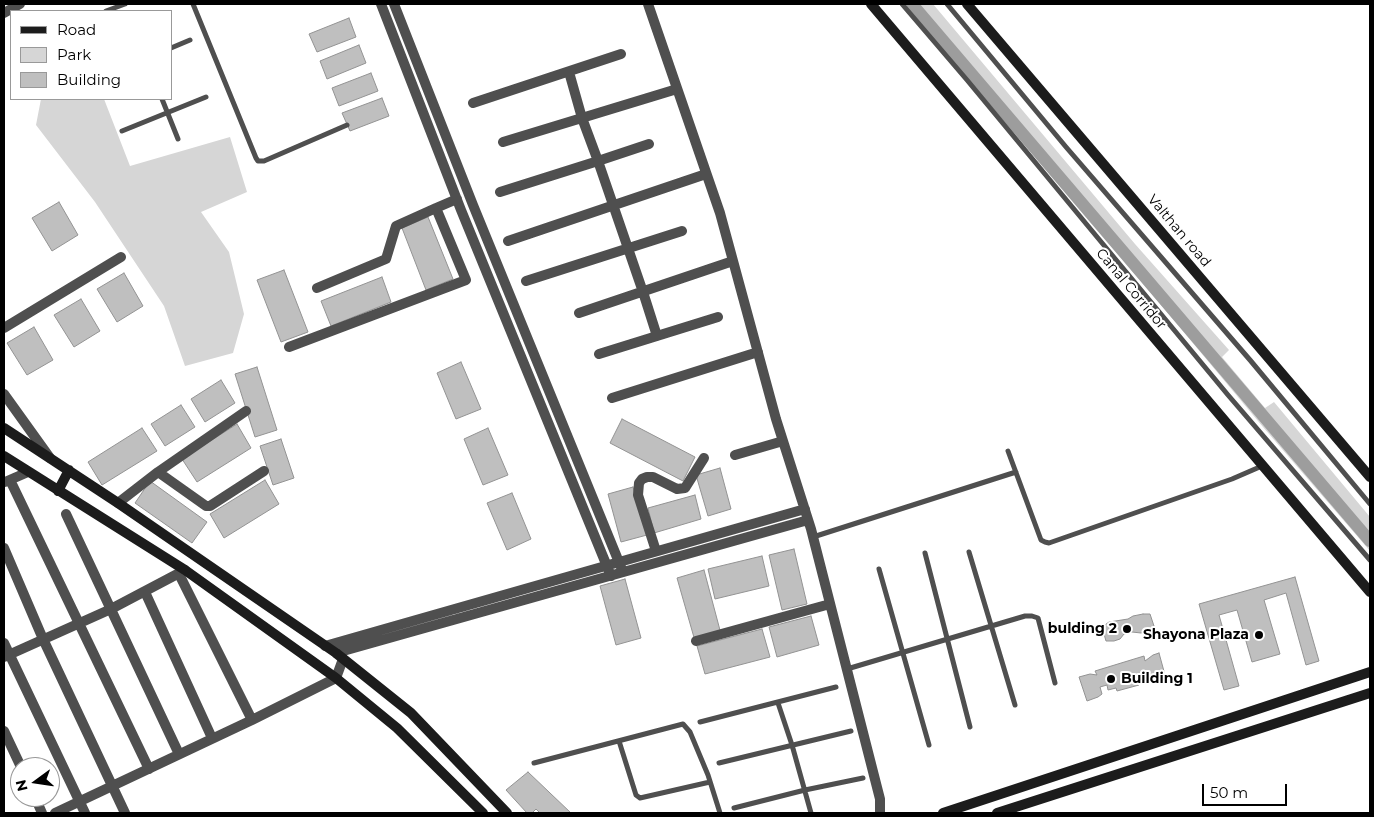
<!DOCTYPE html>
<html>
<head>
<meta charset="utf-8">
<style>
	body { margin:0 }
	#map { position:relative; width:1374px; height:817px; overflow:hidden; background:#fff; font-family:Montserrat,sans-serif }
	canvas { display:block }
	.frame { position:absolute; inset:0; border:5px solid #000; pointer-events:none }
	.legend { position:absolute; left:10px; top:10px; width:162px; height:90px; box-sizing:border-box; background:#fff; border:1px solid #999; margin:0; padding:6px 9px; list-style:none; font-size:15px; color:#000 }
	.legend li { display:flex; align-items:center; gap:10px; height:25px }
	.legend b { width:25px; border:1px solid #999 }
	.north { position:absolute; left:10px; top:757px; width:50px; height:50px; box-sizing:border-box; background:#fff; border:1px solid #999; border-radius:50%; rotate:256deg; font-size:14px; font-weight:700; line-height:20px; text-align:center; color:#000 }
	.north::after { content:''; display:block; margin:auto; width:18px; height:22px; background:#000; clip-path:polygon(50% 0,100% 100%,50% 72%,0 100%) }
	.scale { position:absolute; left:1202px; top:784px; width:85px; height:22px; box-sizing:border-box; border:2px solid #000; border-top:0; padding-left:6px; font-size:15px; line-height:18px; white-space:nowrap; color:#000; -webkit-text-stroke:4px #fff; paint-order:stroke }
</style>
</head>
<body>
<div id="map">
<canvas width="1374" height="817"></canvas>
<div class="frame"></div>
<ul class="legend">
<li><b style="height:6px;background:#1c1c1c"></b>Road</li>
<li><b style="height:14px;background:#d6d6d6"></b>Park</li>
<li><b style="height:14px;background:#bfbfbf"></b>Building</li>
</ul>
<div class="north">N</div>
<div class="scale">50 m</div>
</div>
<script>
const c = document.querySelector('canvas').getContext('2d');
c.lineJoin = 'round';
function fillPath(path, color) {
  c.fillStyle = color;
  c.fill(path, 'evenodd');
}
function poly(rows) {
  const path = new Path2D();
  for (const r of rows) {
    path.moveTo(r[0], r[1]);
    for (let i = 2; i < r.length; i += 2) path.lineTo(r[i], r[i + 1]);
  }
  return path;
}
function strokePath(path, color, width, dash) {
  c.strokeStyle = color;
  c.lineWidth = width;
  c.lineCap = dash ? 'butt' : 'round';
  c.setLineDash(dash || []);
  c.stroke(path);
}
function label(font, color, halo, rows, align = 'center') {
  c.font = font + ' Montserrat,sans-serif';
  c.lineWidth = 4;
  c.setLineDash([]);
  c.textBaseline = 'middle';
  c.strokeStyle = halo;
  c.fillStyle = color;
  for (const [text, x, y, turn = 0] of rows) {
    c.save();
    c.translate(x, y);
    c.rotate((+turn || 0) * Math.PI / 180);
    c.textAlign = isNaN(turn) ? turn : align;
    if (halo) c.strokeText(text, 0, 0);
    c.fillText(text, 0, 0);
    c.restore();
  }
}
const green = poly([
	[917,4,933,4,1135,244,1229,350,1222,357,1265,408,1274,402,1370,517,1370,551,1263,427,1080,208,1039,158,978,77],
	[41,99,104,99,130,166,230,137,247,192,201,212,229,252,244,314,233,353,185,366,164,306,95,202,36,125]
]);
const canal = poly([
	[912,4,1370,541]
]);
const building = poly([
	[349,18,356,37,317,52,309,34,349,18],
	[359,45,366,63,327,79,320,61,359,45],
	[371,73,378,91,339,106,332,88,371,73],
	[382,98,389,116,350,131,342,113,382,98],
	[59,202,78,235,52,251,32,218,59,202],
	[428,217,453,279,426,290,402,228,428,217],
	[284,270,308,332,281,342,257,280,284,270],
	[124,273,143,306,117,322,97,289,124,273],
	[382,277,391,302,331,326,321,301,382,277],
	[81,299,100,331,74,347,54,315,81,299],
	[34,327,53,360,27,375,7,343,34,327],
	[461,362,481,409,456,419,437,373,461,362],
	[257,367,277,430,255,437,235,374,257,367],
	[221,380,235,403,205,422,191,399,221,380],
	[181,405,195,427,165,446,151,424,181,405],
	[622,419,695,457,683,481,610,443,622,419],
	[237,424,251,448,197,482,182,459,237,424],
	[142,428,157,451,102,485,88,462,142,428],
	[488,428,508,475,483,485,464,439,488,428],
	[281,439,294,478,273,485,260,446,281,439],
	[720,468,731,509,708,516,696,475,720,468],
	[265,480,279,504,224,538,210,514,265,480],
	[150,481,207,522,192,543,135,503,150,481],
	[633,487,647,535,621,542,608,494,633,487],
	[512,493,531,539,507,550,487,503,512,493],
	[695,495,701,519,654,533,648,508,695,495],
	[794,549,807,604,782,610,769,555,794,549],
	[762,556,769,586,715,599,708,569,762,556],
	[704,570,721,634,695,641,677,578,704,570],
	[1295,577,1319,661,1306,665,1286,593,1264,600,1280,654,1252,662,1237,610,1219,615,1239,686,1224,690,1199,604,1295,577],
	[625,579,641,638,616,645,600,586,625,579],
	[1143,614,1150,614,1154,626,1150,630,1141,633,1132,632,1124,634,1120,639,1114,641,1106,641,1102,627,1109,622,1128,619,1133,616,1143,614],
	[811,616,819,645,777,657,769,627,811,616],
	[762,629,770,657,705,674,697,646,762,629],
	[1159,653,1165,675,1155,677,1149,676,1147,674,1141,675,1143,682,1138,683,1139,685,1117,691,1116,688,1108,690,1107,685,1100,687,1102,694,1098,697,1087,701,1079,677,1090,674,1097,675,1095,671,1144,656,1145,661,1153,655,1159,653],
	[528,772,571,813,540,813,536,809,532,813,527,813,506,790,528,772]
]);
const lane = poly([
	[193,4,256,158,258,161,264,161,347,125],
	[902,4,967,80,1228,395,1370,560],
	[947,4,1066,147,1250,360,1370,504],
	[106,11,125,4],
	[171,48,190,40],
	[162,99,178,139],
	[122,131,206,97],
	[1008,451,1041,540,1045,542,1049,543,1232,479,1262,466],
	[813,537,1016,472],
	[969,552,1015,705],
	[925,553,970,727],
	[879,569,929,745],
	[847,669,1025,616,1032,616,1038,618,1055,683],
	[778,703,792,745,811,813],
	[700,722,836,687],
	[619,741,636,795,640,798,710,782],
	[534,763,683,724,690,732,708,775,720,813],
	[719,763,851,731],
	[734,808,805,790,863,778]
]);
const street = poly([
	[381,4,461,210,611,576],
	[394,4,473,205,623,572],
	[648,4,720,213,776,419,811,529,880,799,880,813],
	[4,13,20,4],
	[569,72,582,118,598,161,643,292,657,336],
	[473,103,621,54],
	[503,142,677,89],
	[500,192,598,161,649,144],
	[508,241,706,174],
	[526,281,682,231],
	[317,288,386,259,396,226,436,208],
	[579,313,733,261],
	[4,328,121,257],
	[289,347,466,280,436,208,457,199],
	[599,354,718,317],
	[4,394,50,458],
	[612,398,758,352],
	[735,455,783,441],
	[158,472,206,506,210,506,264,471],
	[10,480,149,769],
	[5,482,28,472],
	[118,503,158,472,246,411],
	[66,514,179,754],
	[4,548,43,639,125,813],
	[656,551,638,495,639,483,642,479,647,477,653,477,677,489,685,488,704,458],
	[179,574,252,720],
	[145,592,212,738],
	[696,641,830,604],
	[4,643,85,813],
	[325,646,805,509],
	[336,653,808,520],
	[4,657,111,609,185,570],
	[4,731,21,767],
	[35,797,42,813],
	[55,813,252,720,336,678,343,659]
]);
const secondary = poly([
	[871,4,1370,592],
	[967,4,1370,477],
	[4,428,118,503,336,653,411,713,507,813],
	[4,456,185,570,336,678,397,728,483,813],
	[58,491,69,470],
	[943,813,1370,672],
	[997,813,1370,693]
]);
const markers = [
	[1127,629,5,"#000"],
	[1259,635,5,"#000"],
	[1111,679,5,"#000"]
];
const streetNames = [
	["Valthan road",1179,231,50],
	["Canal Corridor",1131,289,50]
];
const poiNames = [
	["bulding 2",1117,629],
	["Shayona Plaza",1249,635],
	["Building 1",1121,679,"left"]
];
fillPath(green, '#d6d6d6');
strokePath(canal, '#9d9d9d', 12);
fillPath(building, '#bfbfbf');
strokePath(building, '#939393', 1);
strokePath(lane, '#4f4f4f', 5);
strokePath(street, '#4f4f4f', 10);
strokePath(secondary, '#1c1c1c', 10);
for (const [x, y, r, color] of markers) {
  const dot = new Path2D();
  dot.arc(x, y, r, 0, 2 * Math.PI);
  c.fillStyle = color;
  c.fill(dot);
  strokePath(dot, '#fff', 2);
}
label('14px', '#000', '#fff', streetNames);
label('bold 14px', '#000', '#fff', poiNames, 'right');
</script>
</body>
</html>
